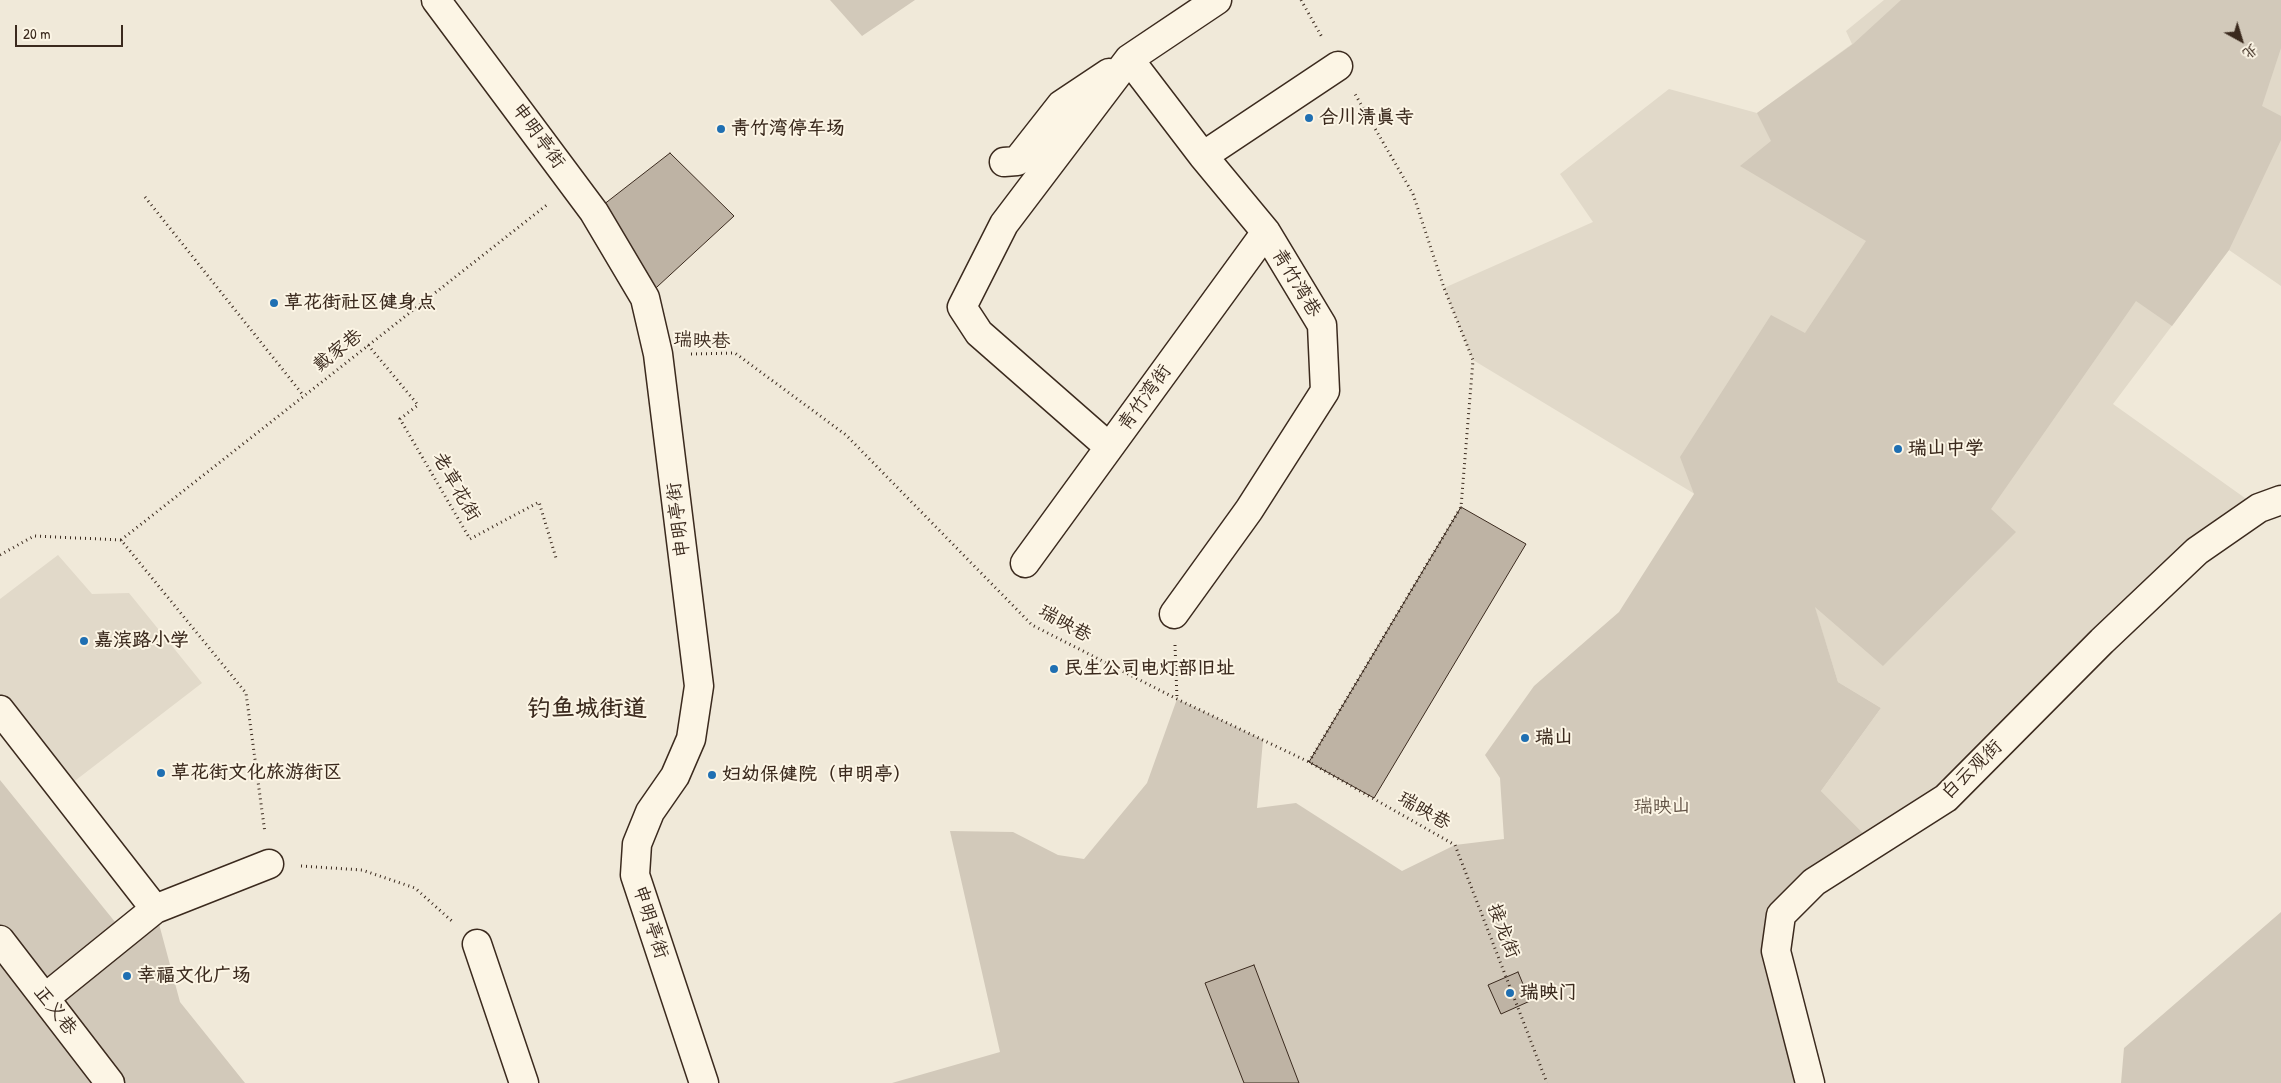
<!DOCTYPE html>
<html>
<head>
<meta charset="utf-8">
<style>
	body { margin:0 }
	#map { position:relative; width:2281px; height:1083px; overflow:hidden; background:#f0e9d9; font-family:"Patrick Hand","LXGW WenKai TC",sans-serif }
	canvas { display:block }
	.north { position:absolute; left:2216px; top:15px; width:50px; height:50px; -webkit-text-stroke:4px #fcf5e5; paint-order:stroke; rotate:141deg; font-size:14px; font-weight:700; line-height:20px; text-align:center; color:#3b2a1e }
	.north::after { content:''; display:block; margin:auto; width:18px; height:22px; background:#3b2a1e; clip-path:polygon(50% 0,100% 100%,50% 72%,0 100%) }
	.scale { position:absolute; left:15px; top:25px; width:108px; height:22px; box-sizing:border-box; border:2px solid #3b2a1e; border-top:0; padding-left:6px; font-size:15px; line-height:18px; white-space:nowrap; color:#3b2a1e; -webkit-text-stroke:4px #fcf5e5; paint-order:stroke }
</style>
</head>
<body>
<div id="map">
<canvas width="2281" height="1083"></canvas>
<div class="north">北</div>
<div class="scale">20 m</div>
</div>
<script>
const c = document.querySelector('canvas').getContext('2d');
c.lineJoin = 'round';
function fillPath(path, color) {
  c.fillStyle = color;
  c.fill(path, 'evenodd');
}
function poly(rows) {
  const path = new Path2D();
  for (const r of rows) {
    path.moveTo(r[0], r[1]);
    for (let i = 2; i < r.length; i += 2) path.lineTo(r[i], r[i + 1]);
  }
  return path;
}
function strokePath(path, color, width, dash) {
  c.strokeStyle = color;
  c.lineWidth = width;
  c.lineCap = dash ? 'butt' : 'round';
  c.setLineDash(dash || []);
  c.stroke(path);
}
function label(font, color, halo, rows, align = 'center') {
  c.font = font + ' "Patrick Hand","LXGW WenKai TC",sans-serif';
  c.lineWidth = 4;
  c.setLineDash([]);
  c.textBaseline = 'middle';
  c.strokeStyle = halo;
  c.fillStyle = color;
  for (const [text, x, y, turn = 0] of rows) {
    c.save();
    c.translate(x, y);
    c.rotate((+turn || 0) * Math.PI / 180);
    c.textAlign = isNaN(turn) ? turn : align;
    if (halo) c.strokeText(text, 0, 0);
    c.fillText(text, 0, 0);
    c.restore();
  }
}
const built = poly([
	[1884,0,2281,0,2281,286,2229,250,2113,404,2259,508,1875,845,1821,791,1881,708,1838,682,1799,557,1473,360,1444,288,1593,222,1560,174,1669,89,1757,113,1852,44,1846,31],
	[58,555,92,594,129,593,202,683,63,790,0,710,0,599]
]);
const green = poly([
	[830,0,915,0,862,36],
	[1901,0,2281,0,2281,48,2262,106,2281,116,2281,140,2229,250,2172,326,2136,301,1991,509,2016,532,1883,666,1815,607,1838,682,1881,708,1821,791,1875,845,1781,915,1810,1083,892,1083,1000,1052,950,831,1013,832,1058,855,1084,859,1147,783,1177,699,1263,740,1257,808,1296,803,1402,871,1455,845,1504,839,1500,778,1485,755,1534,686,1619,612,1694,494,1680,457,1771,315,1805,333,1866,241,1740,166,1771,141,1757,113,1853,44],
	[0,780,124,933,155,909,180,1002,245,1083,0,1083],
	[2281,912,2281,1083,2121,1083,2124,1048]
]);
const building = poly([
	[670,153,734,216,645,298,594,212,670,153],
	[1461,507,1526,544,1374,798,1309,762,1461,507],
	[1254,965,1299,1083,1244,1083,1205,983,1254,965],
	[1518,972,1530,1001,1501,1014,1488,985,1518,972]
]);
const path = poly([
	[1301,0,1323,39],
	[145,197,303,395],
	[368,345,418,405,400,419,470,539,539,502,556,558],
	[691,354,735,353,846,435,1032,625,1177,699,1309,762,1455,845,1547,1083],
	[121,540,548,204],
	[0,555,34,536,121,540,246,693,265,833],
	[1175,645,1177,699],
	[1309,762,1461,507,1473,360,1444,288,1413,194,1355,94],
	[301,866,362,870,415,888,454,923]
]);
const minor = poly([
	[436,0,594,212,645,298,658,354,699,686,691,739,675,776,650,812,637,844,635,875,704,1083],
	[1203,156,1338,66],
	[1004,162,1017,161,1061,105,1109,73],
	[1109,447,979,333,962,307,1004,224,1129,59],
	[1025,563,1266,232],
	[1174,614,1249,510,1325,391,1322,325,1266,232,1203,156,1129,59,1217,0],
	[0,710,155,909],
	[0,940,110,1083],
	[477,944,524,1083],
	[45,998,155,909,269,864],
	[1810,1083,1776,951,1781,915,1814,882,1946,798,2102,641,2197,551,2259,508,2281,500]
]);
const markers = [
	[1309,118,5,"#1f6fb2"],
	[721,129,5,"#1f6fb2"],
	[274,303,5,"#1f6fb2"],
	[1898,449,5,"#1f6fb2"],
	[84,641,5,"#1f6fb2"],
	[1054,669,5,"#1f6fb2"],
	[1525,738,5,"#1f6fb2"],
	[161,773,5,"#1f6fb2"],
	[712,775,5,"#1f6fb2"],
	[127,976,5,"#1f6fb2"],
	[1510,993,5,"#1f6fb2"]
];
const poiNames = [
	["合川清真寺",1319,118],
	["青竹湾停车场",731,129],
	["草花街社区健身点",284,303],
	["瑞山中学",1908,449],
	["嘉滨路小学",94,641],
	["民生公司电灯部旧址",1064,669],
	["瑞山",1535,738],
	["草花街文化旅游街区",171,773],
	["妇幼保健院（申明亭）",722,775],
	["幸福文化广场",137,976],
	["瑞映门",1520,993]
];
const streetNames = [
	["申明亭街",538,136,54],
	["青竹湾巷",1296,283,59],
	["瑞映巷",702,341,2],
	["戴家巷",338,351,-38],
	["青竹湾街",1145,398,-54],
	["老草花街",456,487,60],
	["申明亭街",679,520,-97],
	["瑞映巷",1065,624,29],
	["白云观街",1972,770,-44],
	["瑞映巷",1424,811,30],
	["申明亭街",650,922,72],
	["接龙街",1503,931,69],
	["正义巷",55,1011,52]
];
const parkNames = [
	["瑞映山",1662,807]
];
const districtNames = [
	["钓鱼城街道",587,710]
];
fillPath(built, '#e1d9c9');
fillPath(green, '#d2c9ba');
fillPath(building, '#beb3a4');
strokePath(building, '#3b2a1e', 1);
strokePath(minor, '#3b2a1e', 31);
strokePath(path, '#3b2a1e', 3, [1, 4]);
strokePath(minor, '#fcf5e5', 28);
for (const [x, y, r, color] of markers) {
  const dot = new Path2D();
  dot.arc(x, y, r, 0, 2 * Math.PI);
  c.fillStyle = color;
  c.fill(dot);
  strokePath(dot, '#fcf5e5', 2);
}
label('bold 19px', '#3b2a1e', '#fcf5e5', poiNames, 'left');
label('19px', '#3b2a1e', '#fcf5e5', streetNames);
label('19px', '#615245', '#fcf5e5', parkNames);
label('bold 24px', '#3b2a1e', '#fcf5e5', districtNames);
</script>
</body>
</html>
